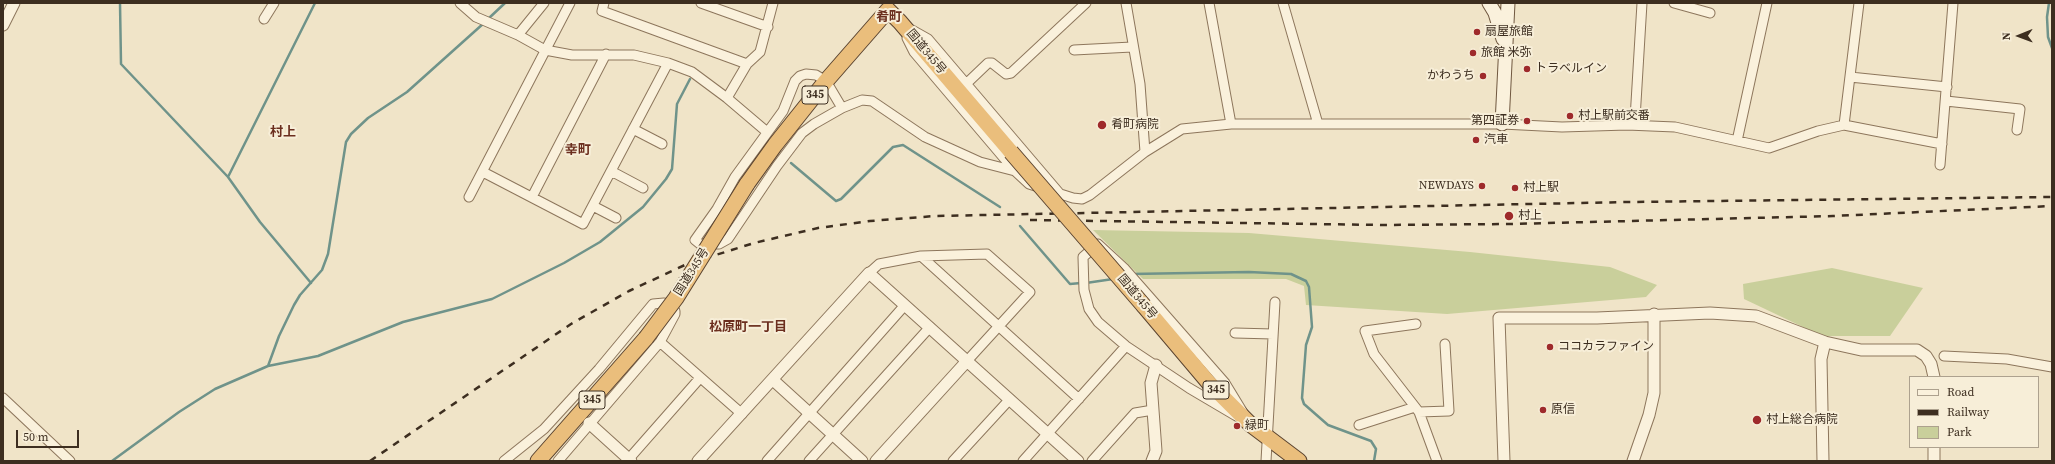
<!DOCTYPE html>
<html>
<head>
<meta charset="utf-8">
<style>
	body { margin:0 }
	#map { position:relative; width:2055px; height:464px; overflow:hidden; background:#f0e4c8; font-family:"Source Serif 4",serif }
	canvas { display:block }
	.frame { position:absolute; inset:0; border:4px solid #3d2e20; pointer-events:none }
	.legend { position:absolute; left:1909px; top:376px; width:130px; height:72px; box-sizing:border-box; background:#f7eed8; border:1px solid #ada18e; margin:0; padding:5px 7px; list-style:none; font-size:12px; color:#3d2e20 }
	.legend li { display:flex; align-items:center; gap:8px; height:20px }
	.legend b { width:20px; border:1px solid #ada18e }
	.north { position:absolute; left:1999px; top:16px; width:40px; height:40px; -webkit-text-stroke:3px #f7eed8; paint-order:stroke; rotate:269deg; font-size:11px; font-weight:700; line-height:16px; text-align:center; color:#3d2e20 }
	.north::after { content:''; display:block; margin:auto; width:14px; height:18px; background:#3d2e20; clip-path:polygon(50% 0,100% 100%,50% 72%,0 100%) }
	.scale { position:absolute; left:16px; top:430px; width:63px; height:18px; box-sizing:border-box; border:2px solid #3d2e20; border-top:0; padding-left:5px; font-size:12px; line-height:14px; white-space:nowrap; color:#3d2e20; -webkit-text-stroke:3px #f7eed8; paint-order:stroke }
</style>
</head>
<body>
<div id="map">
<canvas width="2055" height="464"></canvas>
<div class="frame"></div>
<ul class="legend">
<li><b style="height:5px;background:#faf1dc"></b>Road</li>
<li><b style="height:5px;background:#3d2e20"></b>Railway</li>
<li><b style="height:11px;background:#c9cf9b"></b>Park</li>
</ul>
<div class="north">N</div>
<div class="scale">50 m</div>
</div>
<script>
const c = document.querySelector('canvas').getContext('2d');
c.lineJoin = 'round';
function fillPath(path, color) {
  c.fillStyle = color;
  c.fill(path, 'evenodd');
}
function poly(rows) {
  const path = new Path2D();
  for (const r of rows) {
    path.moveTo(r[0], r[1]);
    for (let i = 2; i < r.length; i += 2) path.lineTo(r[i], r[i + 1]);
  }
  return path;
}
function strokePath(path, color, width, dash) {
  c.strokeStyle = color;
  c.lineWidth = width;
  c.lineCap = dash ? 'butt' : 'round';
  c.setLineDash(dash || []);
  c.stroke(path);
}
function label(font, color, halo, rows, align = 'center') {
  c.font = font + ' "Source Serif 4","Noto Sans JP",serif';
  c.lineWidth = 4;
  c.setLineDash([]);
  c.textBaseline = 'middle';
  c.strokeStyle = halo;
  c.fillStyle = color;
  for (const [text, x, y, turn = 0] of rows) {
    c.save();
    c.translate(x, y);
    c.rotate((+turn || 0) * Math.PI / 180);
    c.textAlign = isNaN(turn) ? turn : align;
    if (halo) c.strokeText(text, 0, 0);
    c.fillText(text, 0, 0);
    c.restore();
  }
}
const green = poly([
	[1093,230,1249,233,1470,252,1610,267,1657,285,1646,297,1447,314,1306,305,1304,286,1286,279,1143,279],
	[1832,268,1923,288,1890,336,1822,336,1744,299,1743,284]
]);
const stream = poly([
	[120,3,121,64,228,177,260,222,311,283],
	[2049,3,2047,17,2048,37,2052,48],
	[488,19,505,3],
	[791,163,836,201,841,199,893,147,903,145,1000,207],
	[228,177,315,3],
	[1020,226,1070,284,1081,283],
	[1131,274,1249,272,1291,274,1306,281,1309,287,1312,327,1306,345,1302,398,1304,404,1328,425,1371,441,1376,449,1374,461],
	[1086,283,1113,279],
	[268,366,279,336,294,305,300,295,322,270,328,254,346,142,351,134,368,118,407,92,484,23],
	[112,461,179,412,215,389,268,366,318,356,403,322,492,299,564,263,600,242,643,207,666,179,672,169,677,104,690,79]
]);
const minor = poly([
	[460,3,476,17,518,35],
	[544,3,518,35,545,50,572,55,634,55,668,63,692,72,727,98,767,132],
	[604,3,602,11,747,64],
	[701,3,768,27],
	[1126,3,1140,84,1145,152],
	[1209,3,1231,124],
	[1283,3,1318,124],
	[1674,3,1710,13],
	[264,19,274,3],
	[912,30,928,39,1060,194],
	[907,38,914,52,1015,171,1029,184,1073,198,1082,199,1090,195,1145,152,1182,129,1231,124,1502,124,1562,127,1627,125,1635,119,1642,3],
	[1074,50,1132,47],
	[1850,77,1947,87],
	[966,84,988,63,992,63,1006,74,1011,73,1086,3],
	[727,98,747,64,760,52,773,3],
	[1946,101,2020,109,2017,130],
	[842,108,826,81,816,75,806,74,800,76,795,81,783,111,735,177,717,209,695,240,700,244,719,244,728,239,777,166,802,133,814,124,842,108,862,100,872,101,925,137,980,162,1015,171],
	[1627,125,1675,127,1769,148,1818,131,1844,125,1942,144],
	[1844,125,1859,3],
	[633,129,662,144],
	[1737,141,1767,3],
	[1940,165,1953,3],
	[611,171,643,188],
	[483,172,583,224,668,63],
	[469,197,570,3],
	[532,197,606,54],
	[593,206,616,218],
	[1098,244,1124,268,1225,383,1250,424,1189,388,1126,346,1098,322,1089,309,1084,290,1083,257,1098,244],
	[921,256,1079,399],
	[869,273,879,264,921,256,987,254,1030,292,967,361],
	[1416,324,1365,331,1374,354,1419,412,1437,461],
	[1235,333,1273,334],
	[660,342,742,414],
	[1944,356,2007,359,2052,367],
	[3,398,70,461],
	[1419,412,1449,411,1445,344],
	[1359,425,1415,407],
	[504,461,544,429,599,369,653,304,664,303,675,311,675,314,660,342,558,461],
	[627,461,700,378],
	[767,461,905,305],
	[809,461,930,327],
	[953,461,1010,399],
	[1023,461,1126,346],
	[1092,461,1135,413,1153,410],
	[1266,461,1275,302]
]);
const tertiary = poly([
	[3,25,14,3],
	[773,380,862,461],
	[589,423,631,461],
	[1934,447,1934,461],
	[698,461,869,273,1078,461],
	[876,461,967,361],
	[1152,461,1156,451,1151,383,1156,365],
	[1504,461,1499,318,1597,318,1710,313,1756,316,1825,342,1861,350,1917,350,1926,356,1931,364,1934,377],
	[1633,461,1649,415,1654,393,1654,314],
	[1823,461,1821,359,1825,342]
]);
const secondary = poly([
	[1489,3,1495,13,1503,39],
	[1502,124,1508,3]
]);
const trunk = poly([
	[747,184,775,145,826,81,888,10,900,22,1011,152],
	[1144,306,1209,383,1250,424,1299,461],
	[538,461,646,338]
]);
const rail = poly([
	[1030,220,1384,225,1509,224,1833,216,2052,206],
	[370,461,571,324,629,291,687,264,754,243,818,228,870,221,935,216,1629,202,2052,197]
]);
const trunkBridge = poly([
	[1011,152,1144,306],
	[646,338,676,298,747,184]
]);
const markers = [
	[1477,32,4,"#9e2a2b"],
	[1473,53,4,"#9e2a2b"],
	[1527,69,4,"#9e2a2b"],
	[1483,76,4,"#9e2a2b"],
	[1570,116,4,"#9e2a2b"],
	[1527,121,4,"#9e2a2b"],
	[1102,125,5,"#9e2a2b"],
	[1476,140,4,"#9e2a2b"],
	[1482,186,4,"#9e2a2b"],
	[1515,188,4,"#9e2a2b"],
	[1509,216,5,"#9e2a2b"],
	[1550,347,4,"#9e2a2b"],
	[1543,410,4,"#9e2a2b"],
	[1757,420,5,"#9e2a2b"],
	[1237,426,4,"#9e2a2b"]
];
const shields = [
	[815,95,26],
	[1216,390,26],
	[592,400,26]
];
const shieldNames = [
	["345",815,95],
	["345",1216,390],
	["345",592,400]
];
const poiNames = [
	["扇屋旅館",1485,32],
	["旅館 米弥",1481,53],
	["トラベルイン",1535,69],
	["かわうち",1475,76,"right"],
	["村上駅前交番",1578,116],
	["第四証券",1519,121,"right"],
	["肴町病院",1111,125],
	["汽車",1484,140],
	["NEWDAYS",1474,186,"right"],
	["村上駅",1523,188],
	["村上",1518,216],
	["ココカラファイン",1558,347],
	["原信",1551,410],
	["村上総合病院",1766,420],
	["緑町",1245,426]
];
const streetNames = [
	["国道345号",926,52,50],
	["国道345号",692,272,-58],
	["国道345号",1137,297,50]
];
const neighbourhoodNames = [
	["肴町",889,18],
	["村上",283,133],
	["幸町",578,151],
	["松原町一丁目",748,328]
];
fillPath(green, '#c9cf9b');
strokePath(stream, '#6f938a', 2.5);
strokePath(minor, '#8d765c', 11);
strokePath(tertiary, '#8d765c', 13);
strokePath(secondary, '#6f573f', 15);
strokePath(trunk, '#5b4430', 17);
strokePath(minor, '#faf1dc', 9);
strokePath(tertiary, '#faf1dc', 11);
strokePath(secondary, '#faf1dc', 13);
strokePath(trunk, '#eabe7c', 15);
strokePath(rail, '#3d2e20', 2.5, [7, 7]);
strokePath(trunkBridge, '#5b4430', 17, []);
strokePath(trunkBridge, '#eabe7c', 15);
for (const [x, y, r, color] of markers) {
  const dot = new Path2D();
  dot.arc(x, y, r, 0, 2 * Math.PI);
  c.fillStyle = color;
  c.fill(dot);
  strokePath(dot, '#f7eed8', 1.5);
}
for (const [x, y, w] of shields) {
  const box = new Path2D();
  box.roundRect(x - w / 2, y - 9, w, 18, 3);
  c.fillStyle = '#f7eed8';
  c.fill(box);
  strokePath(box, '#3d2e20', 1);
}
label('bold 11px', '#3d2e20', null, shieldNames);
label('12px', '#3d2e20', '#f7eed8', poiNames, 'left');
label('12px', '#3d2e20', '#f7eed8', streetNames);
label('bold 13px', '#6b2e1e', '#f7eed8', neighbourhoodNames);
</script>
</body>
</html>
